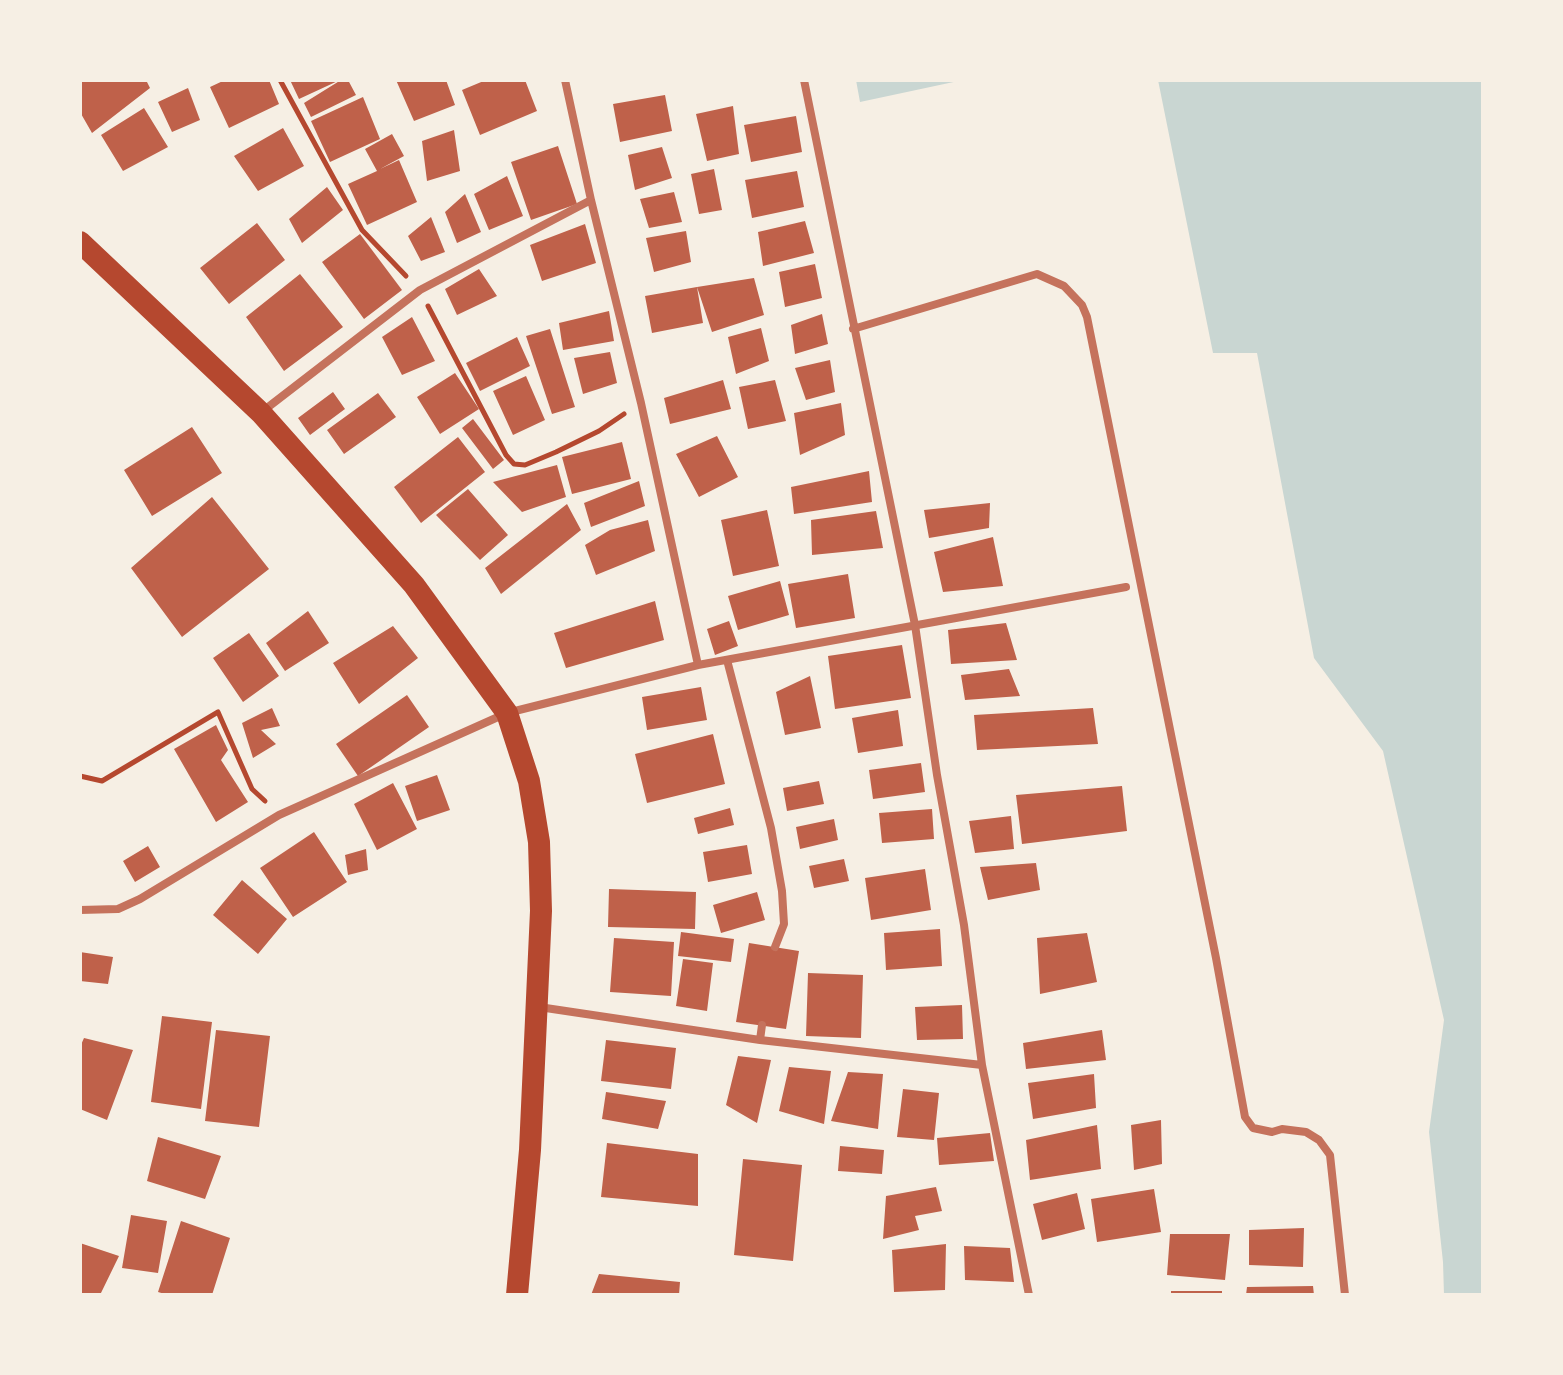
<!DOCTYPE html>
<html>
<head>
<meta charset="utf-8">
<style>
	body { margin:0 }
	#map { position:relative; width:1563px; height:1375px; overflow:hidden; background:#f6efe4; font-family:Montserrat,sans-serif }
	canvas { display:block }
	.frame { position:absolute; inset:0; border:82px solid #f6efe4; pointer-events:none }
</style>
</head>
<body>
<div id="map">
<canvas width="1563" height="1375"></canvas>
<div class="frame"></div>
</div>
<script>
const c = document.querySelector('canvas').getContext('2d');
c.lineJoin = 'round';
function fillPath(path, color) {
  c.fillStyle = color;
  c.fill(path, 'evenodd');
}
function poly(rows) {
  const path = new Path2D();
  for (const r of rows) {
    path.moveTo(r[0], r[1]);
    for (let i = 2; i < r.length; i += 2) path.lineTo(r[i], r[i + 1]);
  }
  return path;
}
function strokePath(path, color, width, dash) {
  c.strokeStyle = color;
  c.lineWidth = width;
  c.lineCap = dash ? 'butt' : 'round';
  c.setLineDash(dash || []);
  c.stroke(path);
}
const water = poly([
	[856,80,963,80,860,102],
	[1158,80,1483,80,1483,1295,1444,1295,1443,1262,1429,1132,1444,1020,1383,751,1314,658,1257,353,1213,353]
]);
const building = poly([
	[80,80,146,80,150,88,92,133,80,112],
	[225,80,269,80,279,104,229,128,210,87],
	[290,80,340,80,299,99],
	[341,80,348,80,356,95,311,117,304,103],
	[396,80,446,80,455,105,414,121],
	[486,80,525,80,537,111,480,135,462,90],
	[188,88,200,120,172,132,158,102],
	[665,95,672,131,620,142,613,104],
	[363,97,380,139,330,162,311,121],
	[733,106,739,154,707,161,696,114],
	[144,108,168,147,123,171,101,135],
	[796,116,802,152,751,162,744,125],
	[283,128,304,166,258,191,234,156],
	[454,130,460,171,427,181,422,141],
	[392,134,404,156,380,169,399,160,417,202,367,225,348,184,377,171,365,149],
	[558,146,577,204,531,220,511,162],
	[662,147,672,178,635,190,628,155],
	[714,169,722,210,699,214,691,174],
	[797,171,804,207,752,218,745,180],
	[507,176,523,216,489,230,474,194],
	[327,187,343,210,302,243,289,219],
	[674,192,682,222,649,228,640,199],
	[465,194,481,232,457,243,445,212],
	[431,217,445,252,421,261,408,236],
	[805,221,814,253,763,266,758,232],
	[257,223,285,260,229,304,200,268],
	[585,224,596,263,542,281,530,245],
	[686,231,691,262,654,272,646,238],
	[360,234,402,290,364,319,322,262],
	[815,264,822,298,785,307,779,272],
	[479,269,497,296,457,315,445,289],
	[300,274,343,327,284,371,246,317],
	[754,278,764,315,712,332,697,287],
	[697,287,703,323,652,333,645,296],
	[609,311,614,341,563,350,559,323],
	[822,314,828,344,795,354,791,325],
	[412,317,435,361,402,375,382,337],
	[761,328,769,361,736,374,728,337],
	[550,329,575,407,552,414,526,336],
	[517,337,530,366,480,391,466,363],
	[610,352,617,383,583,394,574,358],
	[830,360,835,392,806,400,795,368],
	[455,373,479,409,440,434,417,397],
	[526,376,545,420,513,435,493,391],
	[723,380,731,409,670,424,664,398],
	[775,380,786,421,748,429,739,387],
	[333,392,345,409,310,435,298,418],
	[378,393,396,417,344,454,327,430],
	[841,403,845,435,800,455,794,413],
	[473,419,504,460,493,469,462,428],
	[192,427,222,473,152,516,124,470],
	[717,436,738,477,699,497,676,454],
	[458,437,485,472,421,523,394,487],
	[622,442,631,479,572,494,562,457],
	[557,465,566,497,522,512,493,482],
	[869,471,872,502,794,514,791,487],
	[639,481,645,506,591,527,584,503],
	[468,489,508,535,480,560,436,515],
	[212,497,269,569,182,637,131,568],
	[990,503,989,528,929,538,924,510],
	[567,504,581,530,501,594,485,568],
	[767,510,779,566,733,576,721,520],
	[876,511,883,548,812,555,811,520],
	[648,520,655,551,596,575,585,545,610,530],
	[993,537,1003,586,943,592,934,552],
	[848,574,855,618,796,628,788,584],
	[780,581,789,615,738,630,728,596],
	[655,601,664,640,566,668,554,633],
	[308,611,329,643,285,671,266,643],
	[729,621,738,646,715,655,707,629],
	[1006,623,1017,660,951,664,948,630],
	[393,626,418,658,359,704,333,663],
	[249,633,279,676,243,702,213,658],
	[902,645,911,698,835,709,828,656],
	[1009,669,1020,696,965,700,961,675],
	[810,676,821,728,785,735,776,692],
	[701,687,707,720,647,730,642,697],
	[407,695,429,727,358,776,336,744],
	[272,708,280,726,261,730,276,744,253,758,242,723],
	[1093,708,1098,744,977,750,974,715],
	[898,710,903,746,858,753,852,718],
	[216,725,228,750,221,760,248,802,216,822,174,749],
	[713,734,725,784,647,803,635,754],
	[921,763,925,792,873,799,869,770],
	[437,775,450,810,417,821,405,786],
	[819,781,824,804,787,811,783,788],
	[393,783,417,829,377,850,354,804],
	[1122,786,1127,831,1022,844,1016,795],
	[730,808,734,825,698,834,694,818],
	[932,809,934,839,882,843,879,813],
	[1011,816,1014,849,975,853,969,821],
	[834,819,838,840,800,849,796,827],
	[314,832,347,882,293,917,260,868],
	[747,845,752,874,708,882,703,852],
	[148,846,160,867,135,882,123,861],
	[366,849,368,870,348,875,345,855],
	[844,859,849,881,814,888,809,866],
	[1036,863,1040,890,988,900,980,867],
	[925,869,931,910,871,920,865,878],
	[242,880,287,919,258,954,213,915],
	[609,889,696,892,695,929,608,927],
	[757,892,765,920,721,933,713,905],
	[940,929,942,966,886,970,884,933],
	[681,932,734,939,731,962,678,956],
	[1087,933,1097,982,1040,994,1037,938],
	[614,938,674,942,671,996,610,992],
	[749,943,799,951,786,1029,736,1022],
	[80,952,113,957,108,984,80,981],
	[683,959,713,963,707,1011,676,1006],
	[808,973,863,975,861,1038,806,1036],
	[962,1005,963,1039,917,1040,915,1007],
	[162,1016,212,1022,201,1109,151,1102],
	[216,1030,270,1036,259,1127,205,1121],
	[1102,1030,1106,1060,1026,1069,1023,1043],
	[84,1038,133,1050,107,1120,80,1109,80,1047],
	[606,1040,676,1048,671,1089,601,1081],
	[738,1056,771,1060,757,1123,726,1105],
	[789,1067,831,1071,824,1124,779,1111],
	[848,1072,883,1074,878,1129,831,1121],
	[1094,1074,1096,1108,1033,1119,1028,1083],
	[903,1089,939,1093,934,1140,897,1137],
	[606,1092,666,1101,658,1129,602,1119],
	[1161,1120,1162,1164,1134,1170,1131,1125],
	[1097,1125,1101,1169,1030,1180,1026,1140],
	[990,1133,994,1161,939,1165,937,1138],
	[158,1137,221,1156,205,1199,147,1181],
	[607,1143,698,1154,698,1206,601,1197],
	[840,1146,884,1150,882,1174,838,1171],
	[743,1159,802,1165,793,1261,734,1255],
	[936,1187,942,1211,915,1216,919,1230,883,1239,886,1196],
	[1154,1189,1161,1232,1097,1242,1091,1199],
	[1077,1193,1085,1229,1042,1240,1033,1204],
	[131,1215,167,1221,158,1273,122,1268],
	[181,1221,230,1238,212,1295,168,1295,158,1292],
	[1304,1228,1303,1267,1249,1265,1249,1230],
	[1170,1234,1230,1234,1225,1280,1167,1275],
	[80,1243,119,1256,100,1295,80,1295],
	[946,1244,945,1290,894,1292,892,1250],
	[964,1246,1010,1248,1014,1282,965,1280],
	[599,1274,680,1282,679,1295,591,1295],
	[1313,1286,1314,1295,1246,1295,1247,1287],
	[1171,1291,1222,1291,1222,1295,1171,1295]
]);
const path = poly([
	[280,80,362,230,406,276],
	[428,306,506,455,514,464,525,465,556,452,599,431,624,414],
	[80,776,102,781,218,712,252,789,265,801]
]);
const minor = poly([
	[565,80,591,200,641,403,698,665],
	[804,80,915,625,937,775,964,925,982,1065,1029,1295],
	[853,329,1037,274,1064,286,1082,305,1087,317,1216,958,1245,1117,1253,1128,1272,1132,1282,1129,1306,1132,1319,1140,1330,1155,1345,1295],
	[263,411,420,290,591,200],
	[727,660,771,828,782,891,784,924,775,947],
	[80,910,118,909,140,899,279,815,507,713,698,665,1126,587],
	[539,1007,760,1040,982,1065],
	[760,1040,762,1025]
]);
const trunk = poly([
	[80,242,261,413,414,585,507,713,529,781,539,842,541,911,530,1150,517,1295]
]);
fillPath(water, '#c9d6d2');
fillPath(building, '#bf614a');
strokePath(path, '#b5482f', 5);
strokePath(minor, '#c5725c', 8);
strokePath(trunk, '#b5482f', 22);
</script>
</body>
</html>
